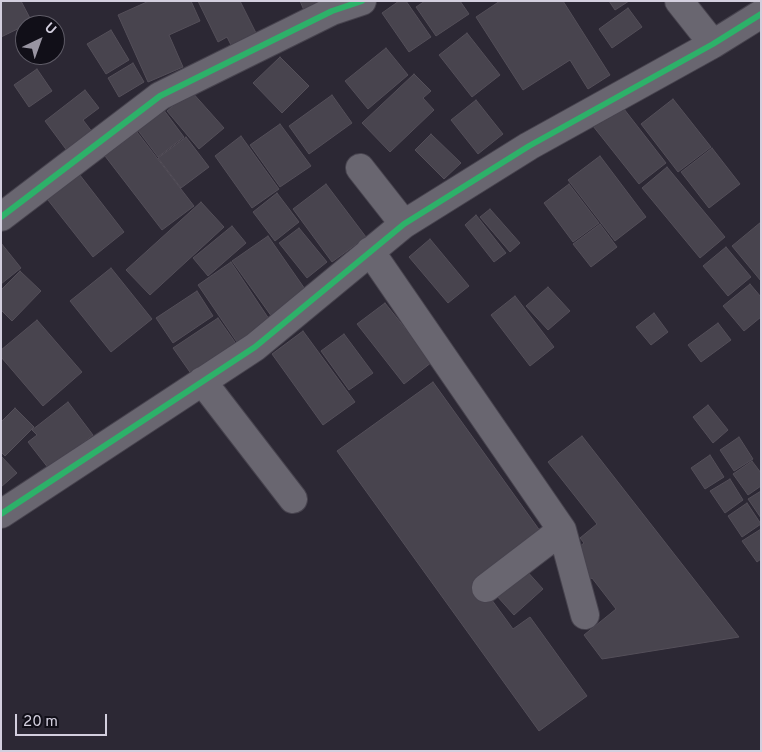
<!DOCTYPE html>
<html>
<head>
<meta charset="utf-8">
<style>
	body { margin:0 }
	#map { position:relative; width:762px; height:752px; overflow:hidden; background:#2c2834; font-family:Overpass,sans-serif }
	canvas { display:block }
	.frame { position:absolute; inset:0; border:2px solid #d3cfde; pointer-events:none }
	.north { position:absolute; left:15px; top:15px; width:50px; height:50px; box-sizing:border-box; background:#110f18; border:1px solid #5f5c67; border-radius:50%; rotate:42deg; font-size:14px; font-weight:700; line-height:20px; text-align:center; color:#d3cfde }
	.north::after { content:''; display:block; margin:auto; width:18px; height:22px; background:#9995a2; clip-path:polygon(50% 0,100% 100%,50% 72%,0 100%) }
	.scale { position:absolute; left:15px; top:714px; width:92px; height:22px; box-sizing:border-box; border:2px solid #d3cfde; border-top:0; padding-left:6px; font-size:15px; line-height:18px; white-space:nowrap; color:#d3cfde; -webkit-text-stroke:4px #110f18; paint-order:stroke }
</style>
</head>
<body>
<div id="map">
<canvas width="762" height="752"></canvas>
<div class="frame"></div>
<div class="north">U</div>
<div class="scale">20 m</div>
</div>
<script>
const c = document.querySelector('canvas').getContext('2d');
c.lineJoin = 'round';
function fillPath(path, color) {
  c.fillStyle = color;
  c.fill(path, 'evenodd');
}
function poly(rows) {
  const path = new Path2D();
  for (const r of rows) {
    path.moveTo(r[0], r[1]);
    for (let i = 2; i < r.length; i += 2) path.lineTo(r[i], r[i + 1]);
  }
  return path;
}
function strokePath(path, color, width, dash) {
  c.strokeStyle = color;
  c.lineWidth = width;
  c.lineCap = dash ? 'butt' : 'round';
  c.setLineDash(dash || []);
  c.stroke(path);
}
const building = poly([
	[1,1,21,1,32,22,1,37,1,1],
	[149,1,191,1,200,21,169,35,183,67,148,82,118,15,149,1],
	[198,1,240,1,258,37,233,49,227,37,218,42,198,1],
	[300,1,328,1,306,15,300,1],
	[399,1,406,1,431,37,409,52,382,13,399,1],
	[425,1,460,1,469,14,436,36,416,7,425,1],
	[500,1,563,1,610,75,588,89,570,60,523,90,476,17,500,1],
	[609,1,629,1,615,10,609,1],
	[628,8,642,27,612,48,599,29,628,8],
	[111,30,129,60,106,74,87,44,111,30],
	[467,33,500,75,472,97,439,55,467,33],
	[386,48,408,75,368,109,345,81,386,48],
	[280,57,309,86,282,113,253,83,280,57],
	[133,63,144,82,119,97,108,78,133,63],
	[37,69,52,91,29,107,14,85,37,69],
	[414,74,431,91,423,98,434,110,390,152,362,123,414,74],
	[85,90,99,108,83,120,96,137,71,156,45,121,85,90],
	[191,91,224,128,199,149,167,111,191,91],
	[332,95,352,123,309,154,289,126,332,95],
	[673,99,711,147,678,172,641,124,673,99],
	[476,100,503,134,478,154,451,120,476,100],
	[617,100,666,163,639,184,589,121,617,100],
	[163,109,184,137,158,157,137,129,163,109],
	[280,124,311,166,280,187,250,145,280,124],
	[137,132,194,206,162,230,105,156,137,132],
	[431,134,461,163,444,179,415,150,431,134],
	[241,136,279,189,252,208,215,156,241,136],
	[186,137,209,167,181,188,158,158,186,137],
	[712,148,740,184,709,208,681,172,712,148],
	[600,156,646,217,615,241,568,180,600,156],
	[667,167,725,237,700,258,642,188,667,167],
	[76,170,124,232,93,257,44,195,76,170],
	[326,184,366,237,332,262,293,209,326,184],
	[569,184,599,223,573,242,544,203,569,184],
	[277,193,299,222,275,241,253,212,277,193],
	[201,202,224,227,150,295,126,270,201,202],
	[490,209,520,243,510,252,480,217,490,209],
	[476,215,506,253,494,262,465,225,476,215],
	[761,222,761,281,732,246,761,222],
	[600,224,617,247,591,267,573,244,600,224],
	[232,226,246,243,208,276,193,258,232,226],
	[299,228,327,262,307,278,279,243,299,228],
	[268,236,307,292,272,317,232,261,268,236],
	[430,239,469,286,448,303,409,257,430,239],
	[1,243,21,268,1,284,1,243],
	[726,247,751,277,728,296,703,266,726,247],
	[231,262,273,325,241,348,198,285,231,262],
	[111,268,152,319,111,352,70,301,111,268],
	[20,271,41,291,12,321,1,310,1,290,20,271],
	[750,284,761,297,761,317,744,331,723,306,750,284],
	[548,287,570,311,548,330,526,306,548,287],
	[197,291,213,316,173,343,156,318,197,291],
	[515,296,554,347,530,366,491,315,515,296],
	[385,303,432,362,404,384,357,324,385,303],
	[654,313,668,332,651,345,636,327,654,313],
	[218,318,237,345,192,375,173,348,218,318],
	[37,320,82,372,43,406,1,357,1,350,37,320],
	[718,323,731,340,701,362,688,345,718,323],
	[303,331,355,402,323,425,272,354,303,331],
	[344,334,373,373,349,390,321,351,344,334],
	[433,382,543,535,478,581,513,629,530,617,587,696,539,731,337,451,433,382],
	[68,402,93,435,49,469,28,442,37,435,32,430,68,402],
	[708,405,728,430,713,443,693,417,708,405],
	[15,408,34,427,5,456,1,452,1,422,15,408],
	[582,436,739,637,602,659,584,635,616,609,592,578,589,580,569,555,584,543,580,538,597,524,548,462,582,436],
	[739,437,753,459,734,471,720,450,739,437],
	[710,455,724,477,705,489,691,468,710,455],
	[1,456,17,473,1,487,1,456],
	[752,461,761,473,761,486,748,495,733,474,752,461],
	[730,479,743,500,725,513,710,491,730,479],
	[761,491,761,518,748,499,761,491],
	[747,503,761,524,742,537,728,516,747,503],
	[761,529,761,559,757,562,742,541,761,529],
	[525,569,543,589,514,615,496,595,525,569]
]);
const minor = poly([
	[679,1,713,44],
	[360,168,404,224],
	[1,217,160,96,332,11,362,1],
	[370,251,562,530,585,615],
	[202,381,293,499],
	[1,514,255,347,404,224,529,146,713,44,761,14],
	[486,588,562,530]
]);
const cycleway = poly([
	[1,217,160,96,332,11,362,1],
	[1,514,255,347,404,224,529,146,713,44,761,14]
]);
fillPath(building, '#48444e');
strokePath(building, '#544f59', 1);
strokePath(minor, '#47434e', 30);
strokePath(minor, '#696670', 28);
strokePath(cycleway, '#2db169', 6);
</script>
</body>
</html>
